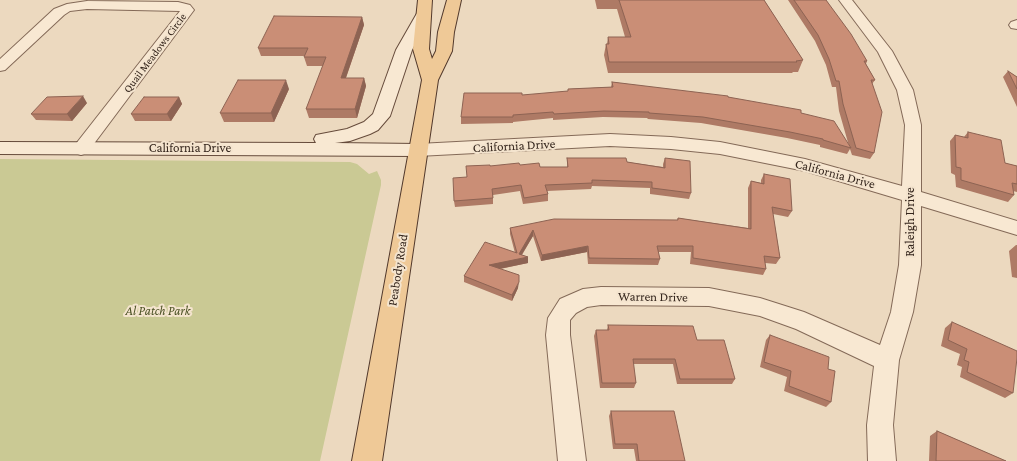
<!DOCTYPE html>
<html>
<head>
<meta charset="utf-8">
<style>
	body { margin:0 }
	canvas { display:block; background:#ecd9bf }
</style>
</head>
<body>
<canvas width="1017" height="461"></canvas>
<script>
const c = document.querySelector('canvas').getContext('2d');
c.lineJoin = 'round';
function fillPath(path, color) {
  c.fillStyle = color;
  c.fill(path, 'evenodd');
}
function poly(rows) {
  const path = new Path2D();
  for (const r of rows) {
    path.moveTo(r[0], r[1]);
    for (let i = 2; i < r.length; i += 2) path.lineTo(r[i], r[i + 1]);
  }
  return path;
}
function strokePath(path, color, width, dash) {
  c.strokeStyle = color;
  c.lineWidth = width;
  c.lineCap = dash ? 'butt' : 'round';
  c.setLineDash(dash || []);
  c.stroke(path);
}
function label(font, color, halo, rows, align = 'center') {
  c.font = font + ' "Crimson Pro",serif';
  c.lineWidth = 4;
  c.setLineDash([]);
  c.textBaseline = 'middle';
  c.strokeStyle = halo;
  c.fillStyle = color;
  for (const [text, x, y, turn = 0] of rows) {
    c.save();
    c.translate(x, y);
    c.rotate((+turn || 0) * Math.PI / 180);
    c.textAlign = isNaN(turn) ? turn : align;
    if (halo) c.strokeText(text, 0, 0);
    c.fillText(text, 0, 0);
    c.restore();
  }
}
const green = poly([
	[0,159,350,162,357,164,369,174,377,171,381,180,381,185,320,461,0,461]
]);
const street = poly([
	[839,0,852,0,892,51,913,90,921,125,921,192,1017,221,1017,235,921,206,921,265,913,312,899,360,893,425,896,461,868,461,867,425,874,366,796,329,760,316,709,306,601,305,587,307,576,313,570,320,570,335,586,461,558,461,546,335,548,318,560,299,583,289,601,287,709,288,760,298,804,312,880,345,891,312,899,265,902,200,805,171,720,154,671,149,610,146,418,156,412,154,409,150,412,146,418,144,610,134,671,137,720,142,805,159,902,186,905,125,897,90,878,52,839,0],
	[87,1,178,2,190,5,194,10,87,153,81,155,75,153,72,149,75,145,180,11,87,9,70,11,64,15,5,70,0,71,0,59,54,9,67,4,87,1],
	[1017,20,1017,29,1011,28,1009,25,1011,22,1017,20]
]);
const secondary = poly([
	[423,11,428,12,430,15,412,50,390,116,378,130,370,134,350,141,335,143,418,144,425,146,428,150,425,154,418,156,0,154,0,142,316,143,314,139,316,135,347,129,364,122,373,114,396,50,416,15,418,12,423,11]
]);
const primary = poly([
	[418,0,432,0,429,49,432,59,436,51,438,32,447,0,461,0,454,32,452,51,438,80,382,461,352,461,422,80,413,49,418,0]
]);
const wall = poly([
	[595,0,764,0,803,60,798,72,793,72,792,73,608,73,604,55,606,44,607,44,608,37,625,37,617,9,597,9],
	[788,0,826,0,867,61,866,64,875,80,872,84,874,153,870,159,852,155,850,149,847,154,820,147,820,145,787,138,701,123,648,119,647,118,603,117,553,120,553,118,513,122,513,123,461,124,461,117,568,91,568,89,611,87,612,82,728,97,801,113,849,146,839,111,836,87,832,87,826,65,815,41],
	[362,17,364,25,346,78,364,78,366,86,357,118,309,118,306,109,323,66,307,66,304,57,305,56,261,56,258,48],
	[1008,71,1017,77,1017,107,1003,77],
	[289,89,274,122,224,122,220,113],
	[179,97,182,104,171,121,135,121,131,114],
	[87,103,72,121,36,120,31,114],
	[968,132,1005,163,1017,166,1017,192,1013,191,1014,195,1008,202,956,187,955,175,951,173,950,141,955,135,964,137],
	[567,158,627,162,663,167,663,164,665,158,691,193,689,199,650,194,650,188,592,186,591,189,547,191,548,194,548,201,523,204,520,191,493,195,493,204,455,207,454,201,490,166,520,165,540,167,567,167],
	[764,174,792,211,788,217,773,214,780,258,776,264,765,263,766,269,763,275,690,264,691,252,658,252,660,259,658,265,588,264,587,252,541,261,533,236,522,255,528,257,528,263,500,269,518,288,512,301,464,282,464,276,515,253,510,234,510,228,677,220,678,218,748,228,748,188,751,181,761,183,761,180],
	[1016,245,1017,245,1017,278,1012,277,1009,251],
	[952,322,1013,393,1005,398,960,377,962,367,957,365,960,354,941,346,945,328],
	[608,325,697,340,735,379,732,384,677,384,673,364,633,364,636,383,634,388,600,388,594,336,596,330,607,330],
	[770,335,828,369,831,402,826,407,784,391,787,377,760,367,766,340],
	[611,411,685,461,636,461,634,449,613,449,609,416],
	[937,431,1006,461,929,461,930,436]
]);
const shadedWall = poly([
	[362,17,364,25,343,86,341,78],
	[364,78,366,86,357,118,355,109],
	[286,80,289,89,274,122,271,113],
	[83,96,87,103,72,121,67,114],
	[179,97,182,104,171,121,167,114],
	[533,230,533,236,519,259,528,257,528,263,489,271,489,265,519,254],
	[588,246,587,252,541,261,542,255],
	[519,282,518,288,512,301,512,295]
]);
const building = poly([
	[619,0,764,0,803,60,796,61,797,62,609,62,606,44,609,44,608,37,631,37,619,0],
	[794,0,826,0,851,34,867,61,864,61,875,80,871,80,882,112,874,153,856,148,843,104,839,81,836,81,829,59,818,35,794,0],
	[274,16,362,17,341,78,364,78,355,109,306,109,326,57,304,57,308,48,258,48,274,16],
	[1008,71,1017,77,1017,89,1008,71],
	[238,80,286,80,271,113,220,113,238,80],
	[612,82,728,96,728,97,801,110,801,113,834,121,851,148,823,140,823,139,790,132,703,117,649,113,649,112,604,111,554,114,553,112,513,115,513,117,461,117,464,93,522,93,522,95,568,91,568,89,613,87,612,82],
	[83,96,67,114,31,114,47,97,83,96],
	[144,97,179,97,167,114,131,114,144,97],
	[968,132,1001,140,1005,163,1017,166,1017,184,1012,183,1014,195,961,180,961,168,956,167,955,135,968,138,968,132],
	[567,158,626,158,627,162,665,168,665,158,690,161,691,193,652,188,652,182,592,180,592,183,545,185,548,194,524,198,521,185,492,189,493,198,454,201,453,178,467,177,466,166,490,165,490,166,519,163,520,165,539,163,540,167,568,167,567,158],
	[764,174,790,179,792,211,772,207,780,258,764,256,766,269,693,258,693,246,657,246,660,259,589,258,588,246,542,255,533,230,519,254,528,257,489,265,519,275,519,282,512,295,464,276,485,242,517,253,510,228,554,219,678,220,678,218,751,229,751,181,764,184,764,174],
	[952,322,1017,351,1017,358,1013,393,967,372,969,362,964,360,967,349,948,340,952,322],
	[608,325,693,326,697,340,724,340,735,379,680,379,675,359,633,359,636,383,602,383,596,330,609,330,608,325],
	[770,335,829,357,828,369,835,371,831,402,789,386,791,371,764,362,770,335],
	[611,411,674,411,685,461,639,461,637,444,615,444,611,411],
	[937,431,1006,461,936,461,937,431]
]);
const farStreetnames = [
	["Quail Meadows Circle",155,53,-53]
];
const streetNames = [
	["California Drive",514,146,-3],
	["California Drive",190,148],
	["California Drive",835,174,15],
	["Raleigh Drive",910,222,-90],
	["Peabody Road",398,270,-81],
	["Warren Drive",653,297,1]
];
const parkNames = [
	["Al Patch Park",158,311]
];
fillPath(green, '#cac994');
strokePath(street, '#846a58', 2);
strokePath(secondary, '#664b3b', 2);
strokePath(primary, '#52392c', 2);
fillPath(street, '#f8e8d2');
fillPath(secondary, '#f8e8d2');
fillPath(primary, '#efc997');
fillPath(wall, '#ae7a65');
fillPath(shadedWall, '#8d6353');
fillPath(building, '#ca8e76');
strokePath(building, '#8d6353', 1);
label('11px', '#34251c', '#f4e4ce', farStreetnames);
label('13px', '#34251c', '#f4e4ce', streetNames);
label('italic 13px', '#4a5023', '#f4e4ce', parkNames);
</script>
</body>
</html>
